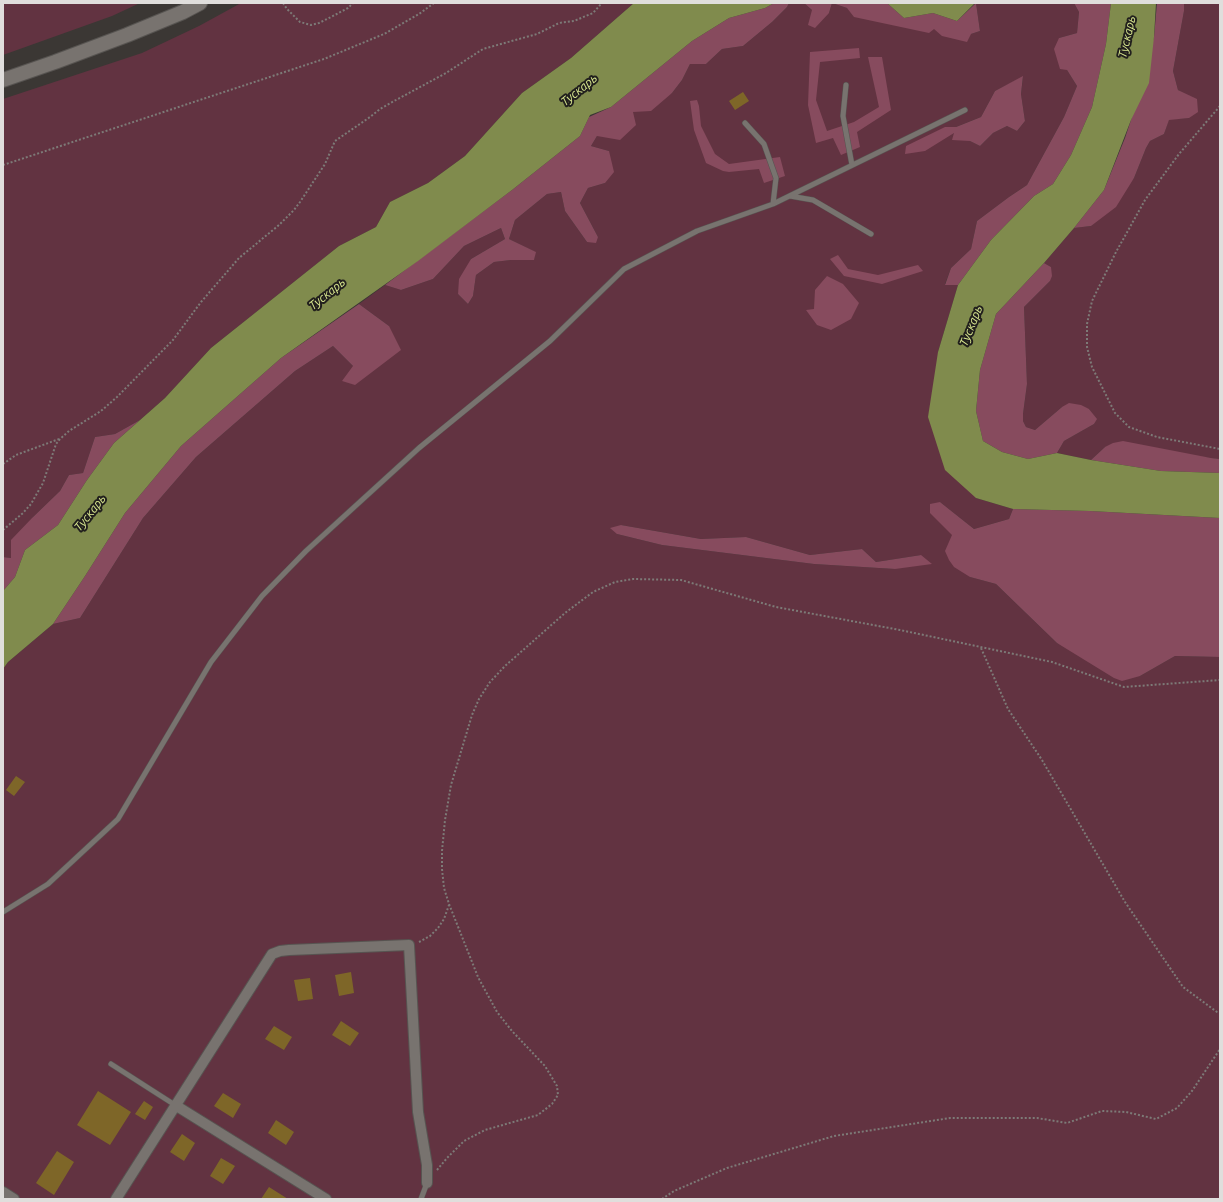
<!DOCTYPE html>
<html>
<head>
<meta charset="utf-8">
<style>
	body { margin:0 }
	#map { position:relative; width:1223px; height:1202px; overflow:hidden; background:#3b3734; font-family:Ubuntu,sans-serif }
	canvas { display:block }
	.frame { position:absolute; inset:0; border:4px solid #e0dedc; pointer-events:none }
</style>
</head>
<body>
<div id="map">
<canvas width="1223" height="1202"></canvas>
<div class="frame"></div>
</div>
<script>
const c = document.querySelector('canvas').getContext('2d');
c.lineJoin = 'round';
function fillPath(path, color) {
  c.fillStyle = color;
  c.fill(path, 'evenodd');
}
function poly(rows) {
  const path = new Path2D();
  for (const r of rows) {
    path.moveTo(r[0], r[1]);
    for (let i = 2; i < r.length; i += 2) path.lineTo(r[i], r[i + 1]);
  }
  return path;
}
function strokePath(path, color, width, dash) {
  c.strokeStyle = color;
  c.lineWidth = width;
  c.lineCap = dash ? 'butt' : 'round';
  c.setLineDash(dash || []);
  c.stroke(path);
}
function label(font, color, halo, rows, align = 'center') {
  c.font = font + ' Ubuntu,sans-serif';
  c.lineWidth = 4;
  c.setLineDash([]);
  c.textBaseline = 'middle';
  c.strokeStyle = halo;
  c.fillStyle = color;
  for (const [text, x, y, turn = 0] of rows) {
    c.save();
    c.translate(x, y);
    c.rotate((+turn || 0) * Math.PI / 180);
    c.textAlign = isNaN(turn) ? turn : align;
    if (halo) c.strokeText(text, 0, 0);
    c.fillText(text, 0, 0);
    c.restore();
  }
}
const green = poly([
	[3,3,140,3,112,16,3,55],
	[241,3,634,3,571,58,522,93,465,156,428,183,390,202,376,227,339,246,211,348,165,398,140,420,115,434,95,437,83,473,69,475,60,491,33,517,11,558,3,557,3,99,142,53,199,26],
	[789,3,804,3,812,10,829,13,832,3,847,8,934,29,971,34,980,31,976,3,1074,3,1079,12,1077,33,1059,38,1067,70,1077,86,1064,117,1027,185,1009,197,977,221,971,249,951,268,945,284,958,285,938,352,976,498,1013,509,1009,519,974,529,940,502,970,577,996,584,1057,643,1140,676,1175,656,1220,657,1220,1199,3,1199,3,669,8,662,53,624,80,618,143,518,196,457,295,371,333,346,353,366,389,326,359,304,385,285,401,290,433,279,464,246,501,228,505,239,471,259,458,294,468,304,473,296,476,275,494,262,511,260,534,260,535,252,509,239,515,220,547,194,561,192,565,211,587,242,598,237,580,203,588,188,605,183,609,151,591,146,597,136,633,112,672,93,682,80,690,64,706,64,722,49,743,46,772,22,787,7],
	[1023,77,1021,94,1025,121,1017,131,1007,126,993,133,980,146,970,141,956,127,981,117,995,91],
	[621,525,701,539,746,537,810,555,862,549,876,562,921,555,895,569,814,564,662,545,617,534],
	[1184,3,1220,3,1220,459,1105,447,1091,460,1057,453,1064,441,1094,424,1096,419,1089,409,1062,407,1035,430,1026,427,1023,421,1023,414,1027,384,1024,307,1050,281,1051,267,1044,263,1074,228,1091,226,1134,178,1146,148,1150,141,1164,134,1169,119,1189,118,1197,100,1178,90,1173,71,1184,11]
]);
const forest = poly([
	[774,3,789,3,787,7,772,22,743,46,722,49,706,64,690,64,682,80,672,93,651,111,633,112,636,125,620,140,597,136,591,146,609,151,614,172,605,183,588,188,580,203,598,237,596,243,587,242,565,211,561,192,547,194,515,220,509,239,536,252,534,260,511,260,494,262,476,275,473,296,468,304,458,294,459,279,471,259,505,239,501,228,464,246,433,279,401,290,385,285,512,190,580,136,589,117,611,107,692,41,729,18,765,8],
	[804,3,887,3,904,18,933,13,957,21,976,3,980,31,971,34,967,42,942,36,934,29,929,33,854,17,847,8,832,3,829,13,815,28,808,25,812,10],
	[1074,3,1111,3,1106,44,1092,107,1071,155,1053,184,1034,196,991,240,958,285,945,285,951,268,971,249,977,221,1009,197,1027,185,1064,117,1077,86,1067,70,1060,69,1054,49,1059,38,1077,33,1079,12],
	[1157,3,1184,3,1184,11,1173,71,1178,90,1197,99,1198,112,1189,118,1169,120,1164,134,1150,141,1146,148,1134,178,1116,207,1091,226,1074,228,1104,190,1125,138,1131,120,1154,37],
	[859,48,860,58,820,62,816,100,827,131,854,122,879,107,868,57,882,57,891,110,857,132,860,147,841,155,833,138,816,143,808,105,810,52],
	[1023,76,1021,94,1025,121,1017,131,1007,126,993,133,980,146,970,141,952,140,954,133,925,151,905,154,906,146,945,127,956,127,981,117,995,91],
	[697,100,699,106,701,126,715,154,729,164,780,157,785,176,764,183,759,169,729,172,723,171,706,163,694,130,690,101],
	[838,255,848,269,878,275,918,265,923,271,882,284,844,276,830,259],
	[1044,263,1051,267,1052,276,1050,281,1024,307,1027,384,1023,414,1023,421,1026,427,1035,430,1062,407,1069,403,1081,405,1089,409,1097,419,1094,424,1064,441,1057,453,1028,459,1002,452,983,441,976,411,980,370,996,314],
	[827,276,843,284,859,303,851,319,831,330,817,325,806,310,814,309,815,290],
	[359,304,389,326,401,350,355,385,342,381,353,366,333,346,295,371,196,457,143,518,80,618,53,624,85,576,125,513,181,446,281,358],
	[140,420,114,443,87,480,58,525,25,550,15,577,3,591,3,557,11,558,11,540,33,517,60,491,69,475,83,473,95,437,115,434],
	[1123,441,1211,458,1220,459,1220,473,1161,471,1091,460,1105,447,1113,443],
	[940,502,974,529,1009,519,1013,509,1090,511,1220,518,1220,657,1175,656,1140,676,1122,681,1114,678,1057,643,996,584,970,577,954,567,949,560,945,551,952,535,930,513,930,504],
	[621,525,701,539,746,537,810,555,862,549,876,562,921,555,932,564,895,569,814,564,662,545,617,534,610,528]
]);
const water = poly([
	[634,3,774,3,765,8,729,18,692,41,611,107,590,115,580,136,512,190,418,261,281,358,181,446,125,513,85,576,53,624,8,662,3,669,3,591,15,577,25,550,58,525,87,480,114,443,165,398,211,348,339,246,376,227,390,202,428,183,465,156,522,93,571,58],
	[887,3,975,3,957,21,933,13,904,18],
	[1111,3,1156,3,1154,37,1149,83,1131,120,1104,190,1074,228,1044,263,996,314,980,370,976,411,983,441,1002,452,1028,459,1057,453,1091,460,1161,471,1220,473,1220,518,1090,511,1013,509,976,498,945,470,928,417,938,352,958,285,991,240,1034,196,1053,184,1071,155,1092,107,1106,44]
]);
const building = poly([
	[743,92,749,101,735,110,729,101],
	[16,776,25,782,14,796,6,790],
	[351,972,354,993,339,996,335,975],
	[310,978,313,999,298,1001,294,980],
	[341,1021,359,1033,350,1046,332,1035],
	[274,1026,292,1037,284,1050,265,1039],
	[98,1091,131,1112,110,1145,77,1125],
	[223,1093,241,1104,233,1118,214,1106],
	[144,1101,153,1107,145,1120,135,1114],
	[276,1120,294,1132,286,1145,268,1133],
	[182,1134,195,1143,184,1161,170,1152],
	[57,1151,74,1162,54,1195,36,1183],
	[221,1158,235,1166,223,1184,210,1176],
	[269,1187,288,1199,261,1199]
]);
const path = poly([
	[283,3,287,9,300,22,311,25,319,23,331,17,348,8,353,3],
	[1220,106,1179,154,1145,200,1116,252,1092,301,1087,324,1087,347,1092,367,1115,413,1129,427,1157,437,1220,449],
	[3,165,324,59,384,34,419,14,434,3],
	[3,464,16,455,59,439],
	[3,530,23,513,31,504,43,483,56,444,60,439,69,431,101,411,117,397,173,340,201,302,239,258,279,225,294,210,300,202,325,164,335,141,370,117,380,109,396,100,446,73,483,49,537,34,559,23,574,21,593,13,602,3],
	[981,648,1008,709,1042,760,1125,902,1183,987,1217,1012,1220,1013],
	[419,942,430,936,438,928,444,919,449,905],
	[437,1170,447,1158,464,1141,485,1130,538,1115,552,1104,558,1095,557,1086,545,1066,512,1031,497,1012,478,977,449,904,444,888,442,869,442,851,445,820,451,785,472,715,479,699,490,682,505,666,565,613,593,592,615,582,633,579,681,580,776,607,900,630,1052,662,1124,687,1220,680],
	[662,1199,674,1191,727,1168,834,1136,950,1118,1037,1118,1067,1123,1102,1111,1126,1112,1156,1119,1177,1108,1192,1091,1220,1049]
]);
const service = poly([
	[846,85,843,116,852,165],
	[745,123,764,144,776,178,773,204],
	[790,196,813,200,871,234],
	[3,912,48,884,118,819,211,662,262,596,306,551,419,448,550,341,624,269,697,231,773,204,965,110],
	[111,1064,175,1105],
	[421,1199,427,1183]
]);
const minor = poly([
	[175,1105,326,1199],
	[3,1192,14,1199],
	[116,1199,272,954,280,951,289,950,409,945,418,1112,427,1165,427,1183]
]);
const secondary = poly([
	[3,80,55,62,127,35,183,12,200,3]
]);
const waterNames = [
	["Тускарь",1127,37,-77],
	["Тускарь",579,90,-39],
	["Тускарь",327,294,-39],
	["Тускарь",971,326,-68],
	["Тускарь",90,513,-51]
];
fillPath(green, '#623341');
fillPath(forest, '#874b5e');
fillPath(water, '#808b4d');
fillPath(building, '#7e6628');
strokePath(service, '#575451', 6);
strokePath(minor, '#575451', 12);
strokePath(secondary, '#575451', 16);
strokePath(path, '#7d7a77', 2, [2, 2]);
strokePath(service, '#78736f', 5);
strokePath(minor, '#78736f', 10);
strokePath(secondary, '#78736f', 14);
label('italic 12px', '#ddec92', '#211f1d', waterNames);
</script>
</body>
</html>
